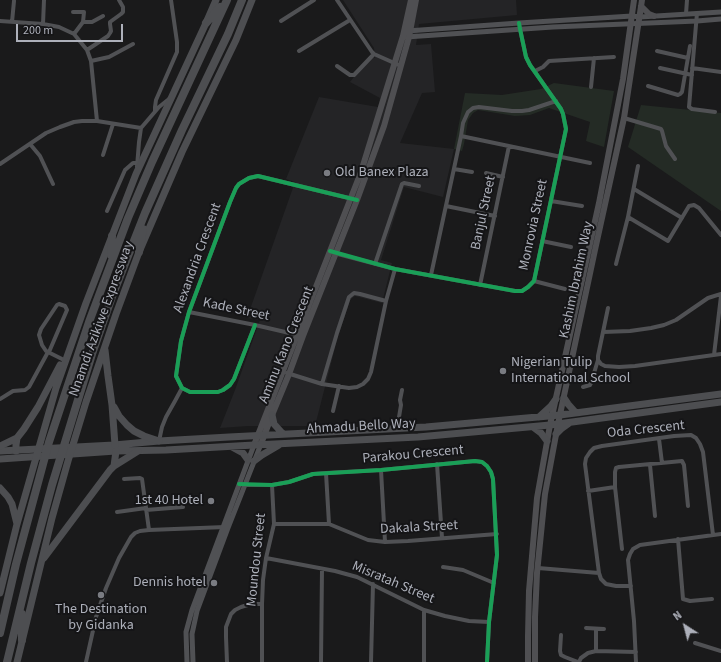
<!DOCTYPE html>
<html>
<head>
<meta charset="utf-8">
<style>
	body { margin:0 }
	#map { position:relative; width:721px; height:662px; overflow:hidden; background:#1a1a1b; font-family:"Source Sans 3",sans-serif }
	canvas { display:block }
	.north { position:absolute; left:665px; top:606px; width:40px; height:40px; -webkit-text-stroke:3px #151517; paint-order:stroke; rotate:324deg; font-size:11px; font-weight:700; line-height:16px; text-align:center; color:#adb0ba }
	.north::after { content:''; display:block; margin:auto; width:14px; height:18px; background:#adb0ba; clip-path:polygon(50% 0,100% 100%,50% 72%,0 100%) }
	.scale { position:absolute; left:16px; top:24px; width:107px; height:18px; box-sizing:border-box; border:2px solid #adb0ba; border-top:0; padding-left:5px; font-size:12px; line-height:14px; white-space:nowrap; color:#adb0ba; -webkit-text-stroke:3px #151517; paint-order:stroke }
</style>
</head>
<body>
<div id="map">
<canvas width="721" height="662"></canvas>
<div class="north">N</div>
<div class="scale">200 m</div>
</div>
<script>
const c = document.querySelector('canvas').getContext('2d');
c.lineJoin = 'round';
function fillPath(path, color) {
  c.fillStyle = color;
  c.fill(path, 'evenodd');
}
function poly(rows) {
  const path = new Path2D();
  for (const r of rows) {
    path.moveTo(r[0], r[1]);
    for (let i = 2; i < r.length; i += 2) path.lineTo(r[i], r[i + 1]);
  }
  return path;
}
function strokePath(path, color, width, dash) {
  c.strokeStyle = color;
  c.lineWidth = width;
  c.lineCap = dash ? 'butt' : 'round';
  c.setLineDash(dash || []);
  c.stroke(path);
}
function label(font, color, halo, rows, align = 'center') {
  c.font = font + ' "Source Sans 3",sans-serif';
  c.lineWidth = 4;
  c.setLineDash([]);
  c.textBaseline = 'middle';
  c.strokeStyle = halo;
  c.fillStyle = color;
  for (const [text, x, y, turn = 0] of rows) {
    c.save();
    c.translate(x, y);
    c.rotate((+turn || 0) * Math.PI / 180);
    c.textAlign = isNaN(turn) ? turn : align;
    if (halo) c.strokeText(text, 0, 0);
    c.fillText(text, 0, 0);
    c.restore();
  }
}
const built = poly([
	[343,0,516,0,517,15,419,24,416,45,431,44,435,92,422,93,400,143,454,149,443,197,404,187,381,260,392,263,382,303,355,296,350,300,337,340,315,426,248,426,220,428,235,390,260,320,247,318,295,182,286,179,319,97,378,107,380,98,350,82,370,56,375,58,374,48]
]);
const green = poly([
	[554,83,614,91,604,147,586,141,590,122,549,108,530,115,515,116,478,110,473,113,468,120,464,144,462,151,454,149,465,93,502,95,541,89],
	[641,105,721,113,721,211,628,147]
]);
const minor = poly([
	[337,0,372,52,374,54,401,66],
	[73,12,84,12,83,22],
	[697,13,689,107,692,109,715,112],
	[686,14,687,0],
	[0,21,43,24,59,27,74,34,87,50,91,61,97,121],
	[281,21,314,0],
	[12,22,14,1],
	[43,24,44,0],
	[74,34,83,22,92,22,103,16],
	[87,50,108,36,110,33,111,31,110,24,110,22,121,14,123,12,123,7,119,0],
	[299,51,350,20],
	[657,51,688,58],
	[91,61,109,57,133,44],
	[337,66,350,75,354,75,374,54],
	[660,68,692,75],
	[692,68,721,72],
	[535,71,543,67,549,61,614,57],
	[648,86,678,95,680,94,682,92,690,46],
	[591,87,594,58],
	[155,111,155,107,156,100,177,52,177,42,171,0],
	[624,118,661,129,662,131,666,146,675,159],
	[461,136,590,163],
	[30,144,40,156,53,184],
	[103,155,113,124],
	[0,164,46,133,60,127,74,122,82,121,97,121,141,128],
	[137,167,139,142,141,128,159,107,169,99],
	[454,169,472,172],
	[486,173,503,177],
	[634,189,682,218],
	[551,201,582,206],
	[446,206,495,216],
	[107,211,125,170,133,163,137,163],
	[628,217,668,241,689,206,694,205,699,208,721,235],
	[542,241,571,247],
	[334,253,395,269,515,291,522,291,528,287,534,281,566,129,563,114,561,109,530,65,526,57,520,29,519,23],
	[375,264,402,184,404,183,419,186],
	[616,264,628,217,638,166],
	[431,275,461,136,463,123,468,112,473,108,479,107,512,111,522,111,529,110,556,101],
	[534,281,565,289],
	[480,285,509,146],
	[608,308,598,356,598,360,601,364,605,366,619,367,635,366,721,354],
	[189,312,255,325,298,335],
	[255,325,234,379,230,385,223,390,218,392,190,392,182,388,176,376,181,341,189,312,230,202,236,188,239,184,249,178,258,176,353,199],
	[603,332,630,331,651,328,664,325,676,320,708,298,721,294],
	[49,352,67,310,65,306,59,304,57,305,41,329,39,335,42,345,46,351,64,360],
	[714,355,721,296],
	[287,373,322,384,349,388,357,387,363,384,368,379,371,372,386,301,395,269],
	[322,384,337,333,349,297,354,293,360,294,386,301],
	[583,387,590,385,591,383,598,360],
	[0,399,13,391,25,390,29,387,48,352],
	[333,411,339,386],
	[397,429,401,405,400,400,402,390],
	[659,439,662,463],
	[159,441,162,427,166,417,175,401,182,388],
	[437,464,442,538],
	[650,465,655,516],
	[381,470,385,542],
	[326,473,329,524],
	[124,479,140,478,142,479,149,530],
	[243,485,272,485,289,482,313,474,326,473,381,470,475,461,482,462,487,466,491,472,493,479,497,555,489,622,487,662],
	[588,491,615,487],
	[146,510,183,507],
	[117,512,146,508],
	[274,524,329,524,368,540,385,542,408,541,497,534],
	[678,539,683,599,690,601,712,599],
	[622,549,615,487,615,472,616,468,619,467,682,461,684,465,688,506],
	[266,558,335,571,357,577,424,610,445,616,469,621,489,622],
	[443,567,463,570,494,583],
	[538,568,599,573],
	[631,586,616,586,606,584,601,579,599,573,585,464,586,458,590,452,594,448,602,446,674,436,691,435,696,438,700,444,703,452,713,535],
	[586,628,604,629],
	[561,635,560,651,561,655,565,657,578,662],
	[695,643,721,651],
	[596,651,596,629],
	[86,662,96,617,106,588,119,558,131,537,135,533,140,531,149,530,225,527],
	[227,662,226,637,226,627,231,614,235,610,241,607,251,604,262,604],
	[262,662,262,604,263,580,266,558,274,524,272,485],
	[321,662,322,569],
	[371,662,373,584],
	[424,662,424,610],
	[579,662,581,658,588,653,596,651,636,652],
	[636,662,634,621,628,560,630,554,633,549,640,545,721,534]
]);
const tertiary = poly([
	[407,31,519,23,632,16,640,17,721,12],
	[406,37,553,27,697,21,721,19],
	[187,662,186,632,192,610,254,445],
	[193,662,192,634,197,611,228,528,261,444]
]);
const secondary = poly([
	[641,6,649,14,654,16],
	[261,444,272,415,289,374,303,336,357,200,384,126,409,37,416,0],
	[254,445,361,172,403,36,411,0],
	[528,662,528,636,529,591,537,498,550,425,599,203,623,79,634,0],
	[535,662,535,617,537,573,545,494,558,424,595,250,624,118,642,0]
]);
const primary = poly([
	[564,398,568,404,576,413],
	[272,415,274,424,283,434],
	[539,417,551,406,556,399],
	[533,427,541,433,547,441],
	[556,434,561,429,568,424],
	[232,447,243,453,248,460],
	[0,451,114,445,159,441,229,437,426,427,560,415,721,394],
	[0,459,116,451,166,450,254,445,418,437,550,425,721,402],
	[254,461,262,455,279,445]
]);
const trunk = poly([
	[105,350,108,376,112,405,115,445],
	[114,407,119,416,127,425,134,431,144,436,159,441],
	[0,446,17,438,24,429,38,407,60,365],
	[16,451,16,445,17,438],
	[114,466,116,451],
	[0,488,8,497,12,504,17,524],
	[44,558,110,470,114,466,138,451],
	[0,593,17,524,56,388,86,303,136,174,206,23,216,0],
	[17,662,52,518,68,461,86,402,116,314,139,252,182,152,236,40,252,0]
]);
const motorway = poly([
	[206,23,220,7],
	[139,252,143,229],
	[111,255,112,236],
	[22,614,22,640],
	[0,633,16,564,49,442,89,322,128,218,152,162,227,0],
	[7,662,31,563,52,485,92,354,113,294,145,213,182,130,228,34,242,0]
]);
const cycleway = poly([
	[330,251,395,269,515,291,522,291,528,287,534,281,566,129,563,114,561,109,530,65,526,57,520,29,519,23],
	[255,325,234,379,230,385,223,390,218,392,190,392,182,388,176,376,181,341,189,312,230,202,236,188,239,184,249,178,258,176,357,200],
	[239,484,272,485,289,482,313,474,381,470,475,461,482,462,487,466,491,472,493,479,497,555,489,622,487,662]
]);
const markers = [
	[327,173,4,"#7a7c82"],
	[503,371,4,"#7a7c82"],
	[211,501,4,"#7a7c82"],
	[214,583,4,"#7a7c82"],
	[101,595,4,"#7a7c82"]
];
const poiNames = [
	["Old Banex Plaza",335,173],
	["Nigerian Tulip",511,363],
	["International School",511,379],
	["1st 40 Hotel",203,501,"right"],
	["Dennis hotel",206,583,"right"],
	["The Destination",101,610,"center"],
	["by Gidanka",101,626,"center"]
];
const streetNames = [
	["Banjul Street",484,213,-78],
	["Monrovia Street",534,225,-78],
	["Alexandria Crescent",198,258,-70],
	["Kashim Ibrahim Way",577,280,-78],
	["Kade Street",236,310,12],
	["Nnamdi Azikiwe Expressway",102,319,-70],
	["Aminu Kano Crescent",287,345,-68],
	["Ahmadu Bello Way",361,427,-3],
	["Oda Crescent",646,430,-6],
	["Parakou Crescent",413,455,-5],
	["Dakala Street",419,528,-3],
	["Moundou Street",257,560,-84],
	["Misratah Street",393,583,23]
];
fillPath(built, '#242426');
fillPath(green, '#242b25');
strokePath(minor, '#505154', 4);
strokePath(tertiary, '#505154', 5);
strokePath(secondary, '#4f4f52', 6);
strokePath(primary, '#4d4e51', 7);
strokePath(trunk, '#4d4e51', 7);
strokePath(motorway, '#4d4e51', 8);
strokePath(cycleway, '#1a9f57', 4);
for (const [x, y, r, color] of markers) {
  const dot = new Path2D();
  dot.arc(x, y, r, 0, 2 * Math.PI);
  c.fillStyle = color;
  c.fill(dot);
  strokePath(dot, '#151517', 1.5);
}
label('14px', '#adb0ba', '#151517', poiNames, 'left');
label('14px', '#adb0ba', '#151517', streetNames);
</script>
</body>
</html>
